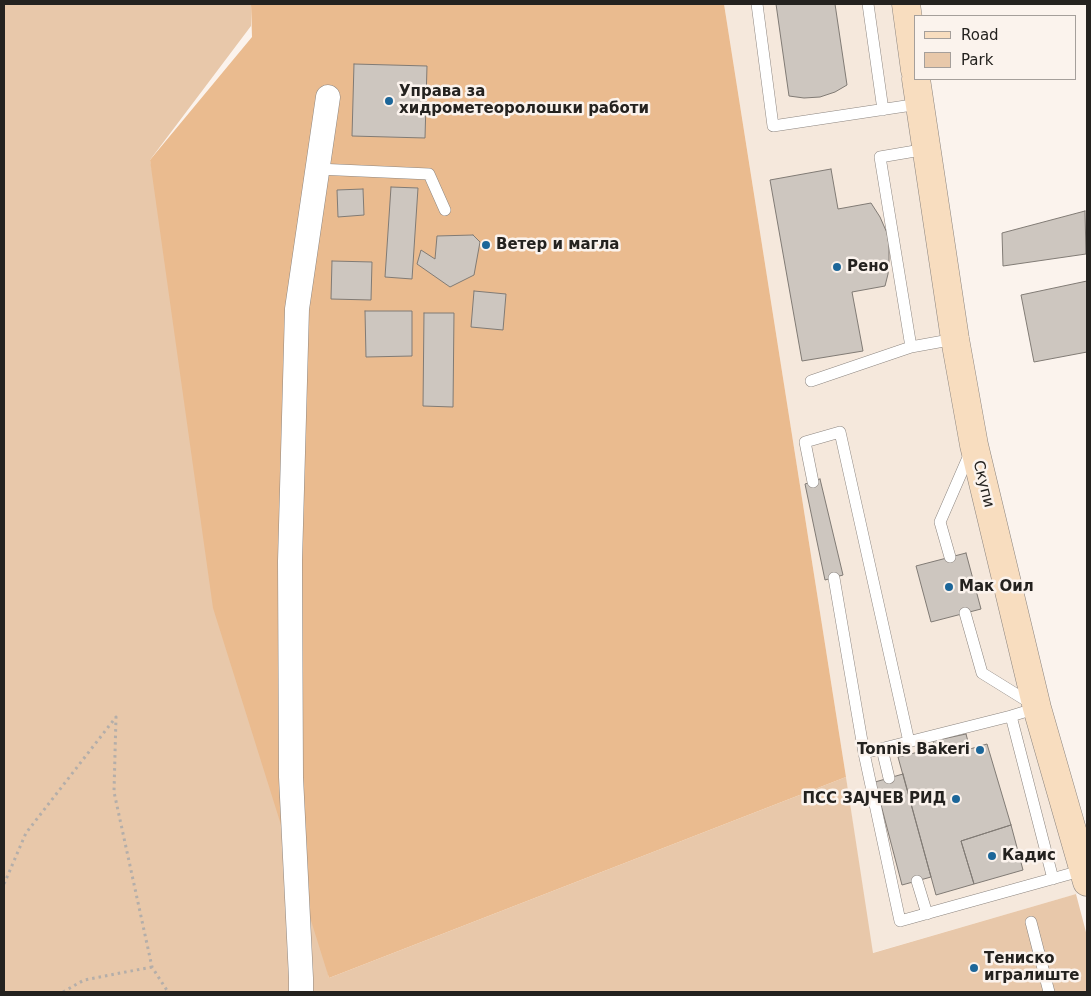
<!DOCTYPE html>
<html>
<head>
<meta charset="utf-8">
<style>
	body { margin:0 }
	#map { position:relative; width:1091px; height:996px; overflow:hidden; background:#fbf3ed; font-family:"DejaVu Sans",sans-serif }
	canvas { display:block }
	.frame { position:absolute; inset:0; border:5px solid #24221f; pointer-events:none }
	.legend { position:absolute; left:914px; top:15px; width:162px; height:65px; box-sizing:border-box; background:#fbf3ed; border:1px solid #a59f9b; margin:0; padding:6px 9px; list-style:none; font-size:15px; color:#24221f }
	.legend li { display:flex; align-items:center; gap:10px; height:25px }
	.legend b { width:25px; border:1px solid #a59f9b }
</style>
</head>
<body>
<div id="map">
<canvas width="1091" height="996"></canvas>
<div class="frame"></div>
<ul class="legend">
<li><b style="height:6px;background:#f8ddbf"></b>Road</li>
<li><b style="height:14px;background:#e8c8aa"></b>Park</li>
</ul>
</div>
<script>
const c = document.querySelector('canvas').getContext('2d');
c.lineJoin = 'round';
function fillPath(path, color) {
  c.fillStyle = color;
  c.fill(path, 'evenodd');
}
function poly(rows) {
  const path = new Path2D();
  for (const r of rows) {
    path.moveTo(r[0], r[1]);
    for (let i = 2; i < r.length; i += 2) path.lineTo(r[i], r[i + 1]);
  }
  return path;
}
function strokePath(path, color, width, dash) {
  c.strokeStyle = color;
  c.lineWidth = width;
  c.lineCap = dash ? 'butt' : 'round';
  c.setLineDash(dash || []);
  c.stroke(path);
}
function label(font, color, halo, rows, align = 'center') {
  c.font = font + ' "DejaVu Sans",sans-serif';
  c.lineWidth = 5;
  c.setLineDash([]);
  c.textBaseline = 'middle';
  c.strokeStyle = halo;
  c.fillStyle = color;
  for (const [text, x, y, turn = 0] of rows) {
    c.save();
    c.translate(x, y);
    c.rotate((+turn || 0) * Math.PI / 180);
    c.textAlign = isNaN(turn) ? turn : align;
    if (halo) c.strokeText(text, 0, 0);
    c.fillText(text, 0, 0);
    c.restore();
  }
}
const built = poly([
	[724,4,906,4,938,225,1087,891,872,953,846,777]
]);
const green = poly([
	[4,4,251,4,251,26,150,160,329,978,846,777,873,953,1076,894,1087,936,1087,992,4,992]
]);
const forest = poly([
	[251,4,724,4,846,777,329,978,213,608,150,160,252,37]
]);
const building = poly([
	[776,4,835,4,847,85,835,92,820,97,804,98,789,96,776,4],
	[354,64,427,66,425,138,352,136,354,64],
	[831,169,838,209,871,203,880,217,887,233,889,245,889,261,888,274,885,286,852,292,863,351,802,361,770,180,831,169],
	[391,187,418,188,412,279,385,277,391,187],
	[363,189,364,215,338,217,337,190,363,189],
	[1085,211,1086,254,1003,266,1002,233,1085,211],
	[473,235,480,242,474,275,450,287,417,264,421,250,435,259,437,236,473,235],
	[332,261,372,262,371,300,331,299,332,261],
	[1087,281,1087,352,1034,362,1021,295,1087,281],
	[474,291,506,294,503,330,471,327,474,291],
	[365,311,412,311,412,356,366,357,365,311],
	[424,313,454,313,453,407,423,406,424,313],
	[820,479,843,575,825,580,805,484,820,479],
	[966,553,981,609,931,622,916,566,966,553],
	[966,734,970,749,987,744,1011,825,961,841,974,884,936,895,898,757,935,748,933,741,966,734],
	[903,774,931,877,902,885,875,782,903,774],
	[1011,825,1023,870,974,884,961,841,1011,825]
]);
const path = poly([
	[4,884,26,833,116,717,114,792,152,967,168,992],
	[63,992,84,980,152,967]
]);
const lane = poly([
	[757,4,773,126,919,104],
	[868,4,883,110],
	[317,169,429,174,445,210],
	[911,347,880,157,927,149],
	[811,381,911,347,955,339],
	[813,482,805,442,840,432,909,742],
	[950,557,940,522,970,453],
	[834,578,864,753],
	[965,613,982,673,1032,704],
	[1037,708,1011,716,864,753,900,921,1084,870],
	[1011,716,1053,879],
	[882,749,889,778],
	[917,881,927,914],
	[1031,922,1049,992]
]);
const street = poly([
	[301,992,301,978,291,777,290,561,297,309,328,97]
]);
const secondary = poly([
	[906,4,915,70],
	[916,79,955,339,974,445,1037,708,1087,882]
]);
const markers = [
	[389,101,5,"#1c6699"],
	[486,245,5,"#1c6699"],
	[837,267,5,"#1c6699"],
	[949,587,5,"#1c6699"],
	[980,750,5,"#1c6699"],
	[956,799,5,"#1c6699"],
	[992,856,5,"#1c6699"],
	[974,968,5,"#1c6699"]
];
const poiNames = [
	["Управа за",399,92],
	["хидрометеоролошки работи",399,109],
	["Ветер и магла",496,245],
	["Рено",847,267],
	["Мак Оил",959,587],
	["Tonnis Bakeri",970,750,"right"],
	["ПСС ЗАЈЧЕВ РИД",946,799,"right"],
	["Кадис",1002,856],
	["Тениско",984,959],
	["игралиште",984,976]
];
const streetNames = [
	["Скупи",983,484,76]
];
fillPath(built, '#f5e8dc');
fillPath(green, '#e8c8aa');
fillPath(forest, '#eabb8f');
fillPath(building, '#cdc6bf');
strokePath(building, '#817b75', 1);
strokePath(lane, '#8d8680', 12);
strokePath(street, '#8d8680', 25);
strokePath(secondary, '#8d8680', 29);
strokePath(path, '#b4aea9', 3, [2.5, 4]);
strokePath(lane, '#fff', 11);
strokePath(street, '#fff', 24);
strokePath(secondary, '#f8ddbf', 28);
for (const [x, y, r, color] of markers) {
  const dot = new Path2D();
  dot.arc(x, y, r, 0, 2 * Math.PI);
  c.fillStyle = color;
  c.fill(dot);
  strokePath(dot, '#fbf3ed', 2);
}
label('bold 15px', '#24221f', '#fbf3ed', poiNames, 'left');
label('15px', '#24221f', '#fbf3ed', streetNames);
</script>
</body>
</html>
